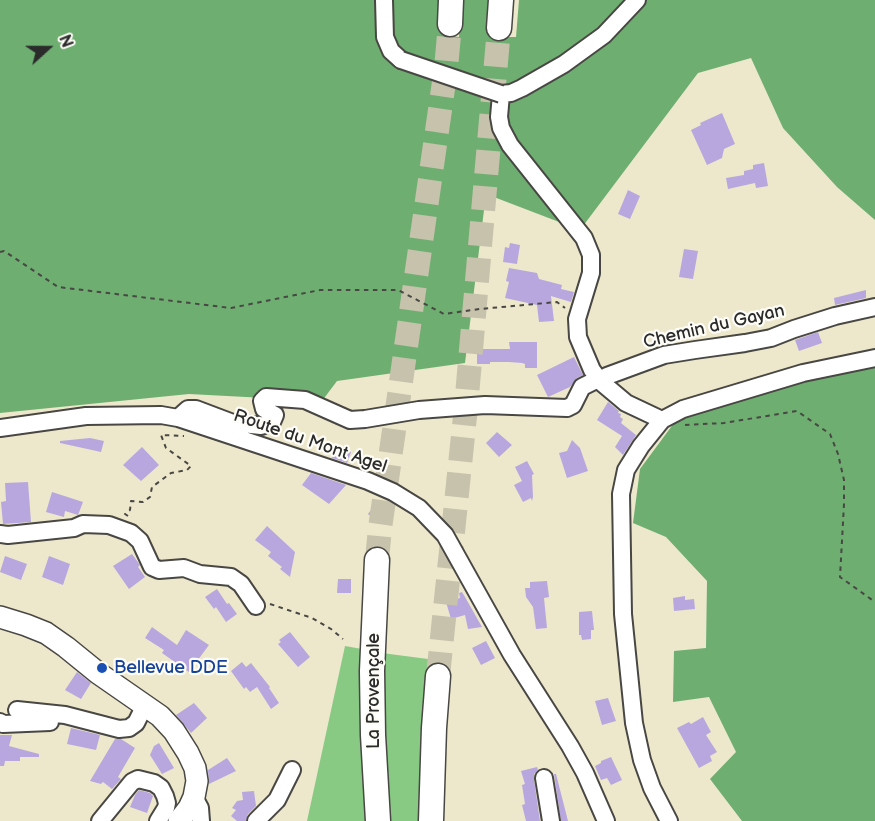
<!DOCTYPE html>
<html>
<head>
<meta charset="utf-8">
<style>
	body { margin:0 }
	#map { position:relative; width:875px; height:821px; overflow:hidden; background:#ede8cc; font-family:"Balsamiq Sans",sans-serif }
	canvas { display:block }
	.north { position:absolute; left:18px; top:18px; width:60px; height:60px; -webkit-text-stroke:4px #fdfcf7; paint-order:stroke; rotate:69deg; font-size:16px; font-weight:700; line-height:24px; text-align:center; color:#2b2b2b }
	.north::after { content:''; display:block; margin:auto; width:21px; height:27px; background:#2b2b2b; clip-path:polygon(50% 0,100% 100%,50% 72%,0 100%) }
</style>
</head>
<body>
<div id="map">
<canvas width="875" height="821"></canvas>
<div class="north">N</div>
</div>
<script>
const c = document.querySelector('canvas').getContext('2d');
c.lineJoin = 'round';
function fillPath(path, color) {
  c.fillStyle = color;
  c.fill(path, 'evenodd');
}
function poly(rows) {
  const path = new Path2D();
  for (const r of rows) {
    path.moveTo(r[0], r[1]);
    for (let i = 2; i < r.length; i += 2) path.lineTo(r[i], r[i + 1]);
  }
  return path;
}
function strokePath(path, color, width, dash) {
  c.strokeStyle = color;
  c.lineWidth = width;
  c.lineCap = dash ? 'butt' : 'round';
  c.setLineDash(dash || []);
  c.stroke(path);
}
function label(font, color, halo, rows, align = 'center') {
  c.font = font + ' "Balsamiq Sans",sans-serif';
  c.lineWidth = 4.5;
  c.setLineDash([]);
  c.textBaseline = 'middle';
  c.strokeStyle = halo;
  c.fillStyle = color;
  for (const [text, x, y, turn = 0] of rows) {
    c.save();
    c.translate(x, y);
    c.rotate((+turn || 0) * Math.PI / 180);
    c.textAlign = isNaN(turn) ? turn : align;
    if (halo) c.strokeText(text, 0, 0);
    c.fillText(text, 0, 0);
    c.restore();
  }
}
const green = poly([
	[345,646,362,649,366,821,307,821],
	[382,653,428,659,419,821,387,821]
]);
const forest = poly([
	[0,0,441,0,442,35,459,37,461,0,493,0,492,37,516,37,519,0,875,0,875,220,837,187,783,128,751,58,698,73,580,230,486,194,465,363,337,381,322,401,189,394,0,413],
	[875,352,875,821,742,821,710,779,736,752,709,697,673,702,674,651,706,648,707,581,666,537,633,523,640,469,677,419]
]);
const building = poly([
	[722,113,735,144,724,149,722,158,707,165,691,130,701,125,700,123],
	[764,163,768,186,756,188,755,183,728,189,726,178,744,175,744,171,753,169,753,165],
	[628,190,640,196,630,219,618,214],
	[510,243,520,245,517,264,503,262,505,247,509,248],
	[684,249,698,251,693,279,679,277],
	[509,268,537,273,539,279,562,285,561,289,574,292,571,302,551,296,554,321,539,322,537,305,505,298,509,282,506,281],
	[866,290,866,298,835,305,834,298],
	[818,332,822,343,799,351,795,340],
	[509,342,537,342,537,368,525,368,525,364,522,363,509,362,490,362,490,364,477,364,477,349,510,349],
	[574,357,583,375,577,378,570,387,548,397,537,375],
	[608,402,619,411,618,413,621,414,620,417,623,419,621,423,636,435,623,455,615,447,622,436,597,420],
	[497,432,512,445,499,457,486,443],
	[90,438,104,441,101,452,60,443,60,441],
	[572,440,580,448,588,471,567,478,559,453,567,451],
	[142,447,159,465,141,481,123,465],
	[336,447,351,452,347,463,332,458],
	[527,461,534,474,532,475,533,497,532,501,531,498,523,502,514,485,522,481,515,467],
	[311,473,346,485,329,504,302,485],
	[28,482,31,522,3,524,1,502,6,501,5,483],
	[52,492,83,502,78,515,65,511,64,517,46,512],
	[377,502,389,512,379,524,368,514],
	[267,526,295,552,290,577,280,569,282,567,268,556,271,552,255,540],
	[132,554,140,565,138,567,145,577,129,589,113,566],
	[5,556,27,564,21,580,0,572],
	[49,556,70,564,63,585,42,577],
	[338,579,351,579,351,593,337,593],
	[547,581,549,597,544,598,547,628,536,629,533,607,526,597,525,588,530,588,530,582],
	[217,589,227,604,229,603,237,614,226,622,216,607,214,609,205,597],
	[462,592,465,597,482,627,468,629,465,615,451,619,446,602,460,598,459,593],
	[685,596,685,600,694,599,695,609,674,611,673,598],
	[592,611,594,630,591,630,591,639,582,640,581,635,579,635,579,612],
	[152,627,177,645,186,630,209,645,189,672,162,653,164,650,145,638],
	[290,632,310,657,298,667,278,644,281,642,279,640],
	[486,641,495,658,481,665,472,648],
	[242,662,246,667,251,663,270,687,269,688,279,703,271,709,257,687,250,692,246,687,244,689,231,671],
	[77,672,91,683,81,699,65,690],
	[608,698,616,721,602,725,595,701],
	[194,703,207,718,191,733,176,715],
	[703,717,711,732,706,735,717,752,710,756,712,761,699,768,677,728,689,722,691,724],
	[71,728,100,735,96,750,67,744],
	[0,735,12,735,9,746,39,754,39,757,20,757,20,761,5,761,4,766,0,766],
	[115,739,121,739,135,748,118,777,121,779,112,789,103,782,101,784,90,781],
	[159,743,174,768,162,774,150,755,154,746],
	[611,757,622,780,611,785,607,778,601,780,595,766,601,763,601,761],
	[227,758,236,771,209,784,208,770],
	[537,767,538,770,534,774,534,780,540,821,526,821,522,805,525,804,522,785,525,784,521,771],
	[554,774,556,774,568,821,561,821],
	[139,790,150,793,153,796,147,813,130,807,135,795],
	[254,791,256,806,248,814,246,821,237,821,231,816,236,810,232,808,237,801,243,800,242,792]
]);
const highwayTunnel = poly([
	[377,560,380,528,446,68,450,24],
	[438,676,466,407,499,28]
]);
const path = poly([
	[0,252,4,251,58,287,231,308,320,290,398,290,444,314,480,309,557,302,565,308],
	[685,425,724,423,797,411,830,434,838,454,844,480,844,504,840,577,875,602],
	[128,516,125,514,130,510,131,501,143,502,150,497,152,487,171,473,187,470,191,466,166,448,161,435,184,436],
	[270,604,312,618,331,629,343,639]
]);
const minor = poly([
	[384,0,385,37,391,51,401,60],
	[637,0,604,35,564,64,522,88,511,93,501,94,499,117,501,128,510,145,584,238,591,255,591,273,577,319,578,337,592,370,601,382,626,403,662,420],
	[601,382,607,376,664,355,695,350,745,343,771,338,794,329,835,316,875,307],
	[178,418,188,409,196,409,233,423,261,426,272,422,275,415,264,409,262,401,266,397,305,400,350,420,365,419,419,410,485,405,567,408,573,405,582,387,598,379],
	[0,428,86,416,161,415,178,418,368,481,393,492,419,508,445,535,512,655,570,746,585,773,606,821],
	[0,534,8,535,74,528,83,524,109,525,131,533,140,541,152,567,159,570,184,568,200,574,231,577,241,584,256,606],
	[17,710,65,715,119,729,129,728,136,723,145,705],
	[0,722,3,724,50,722],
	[544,778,551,821],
	[194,797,200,808,201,821],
	[100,821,132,782,138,779,154,783,161,788,165,796,167,803,166,808,158,821],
	[256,821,277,800,292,770],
	[669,821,652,788,642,760,634,723,623,614,621,494,626,470,641,446,662,420,683,409,803,373,875,358]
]);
const major = poly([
	[0,617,26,625,46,633,66,647,98,673,160,716,174,731,188,753,195,768,197,781,194,797,189,808,179,821]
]);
const highway = poly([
	[450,24,451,0],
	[499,28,501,0],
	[377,560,372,671,373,735,378,821],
	[431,821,434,728,438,676]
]);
const minorBridge = poly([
	[401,60,501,94]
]);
const markers = [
	[102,668,6,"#1a4fb4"]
];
const streetNames = [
	["Chemin du Gayan",714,327,-13],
	["Route du Mont Agel",310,442,19],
	["La Provençale",374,691,-90]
];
const transitNames = [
	["Bellevue DDE",114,668]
];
fillPath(green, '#88ca83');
fillPath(forest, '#6eae71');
fillPath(building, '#b7a7de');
strokePath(highwayTunnel, '#c6c2ac', 24, [24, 12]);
strokePath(minor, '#484743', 20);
strokePath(major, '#484743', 24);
strokePath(highway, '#484743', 27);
strokePath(path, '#484743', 2, [4.5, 4.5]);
strokePath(minor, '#fff', 16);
strokePath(major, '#fff', 21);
strokePath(highway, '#fff', 24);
strokePath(minorBridge, '#484743', 20, []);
strokePath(minorBridge, '#fff', 16);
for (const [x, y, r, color] of markers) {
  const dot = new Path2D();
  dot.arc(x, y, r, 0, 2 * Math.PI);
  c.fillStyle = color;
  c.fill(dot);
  strokePath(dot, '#fdfcf7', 2);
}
label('18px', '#2b2b2b', '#fdfcf7', streetNames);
label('18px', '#164399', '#fdfcf7', transitNames, 'left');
</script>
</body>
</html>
